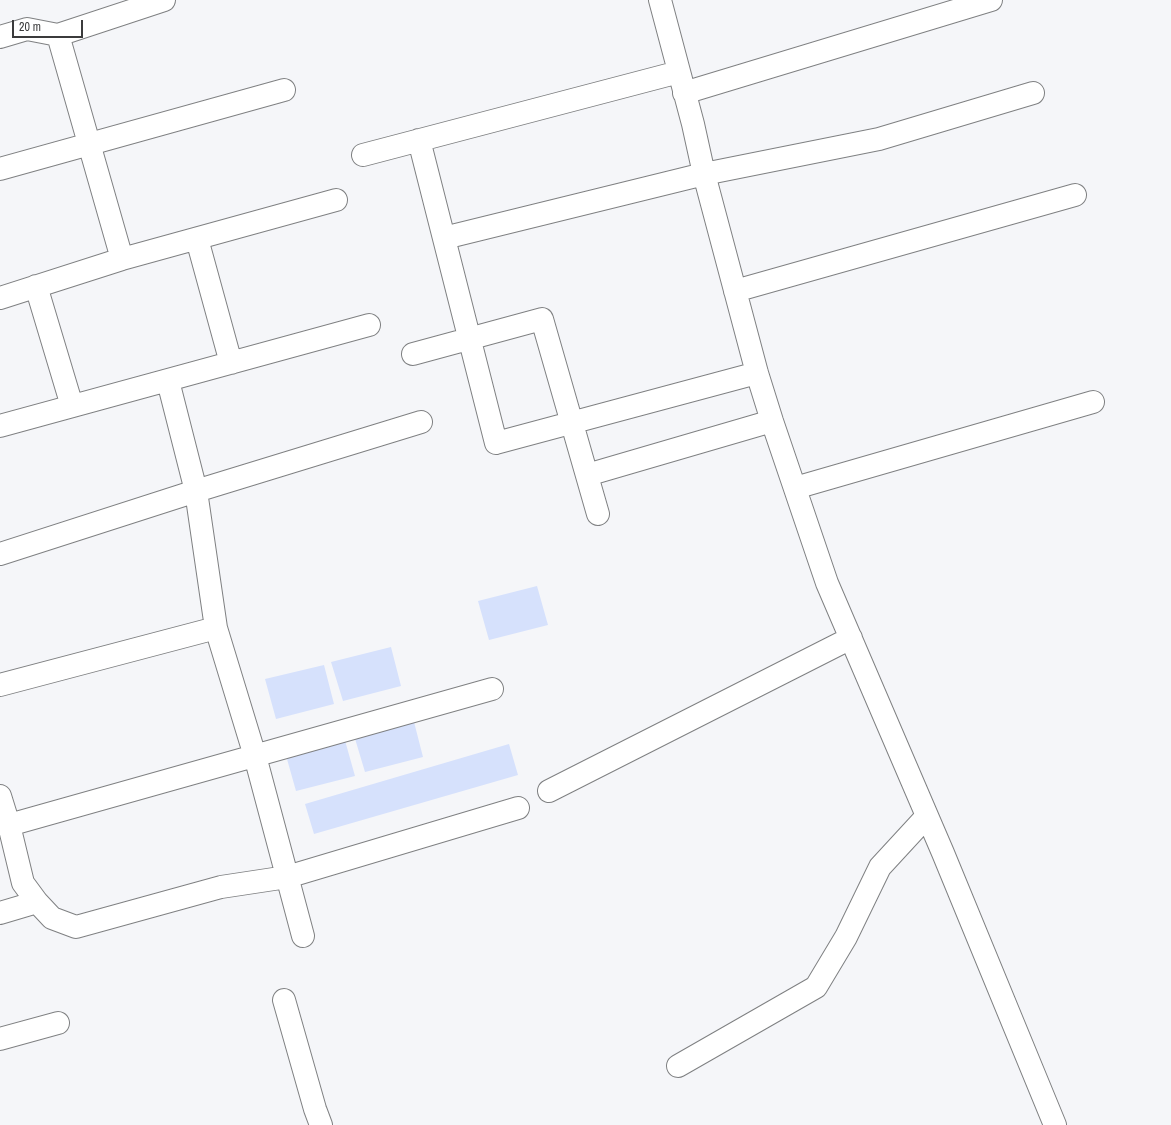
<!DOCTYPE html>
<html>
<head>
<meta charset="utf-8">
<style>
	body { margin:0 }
	#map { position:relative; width:1171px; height:1125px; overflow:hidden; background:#f5f6f9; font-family:"Archivo Narrow",sans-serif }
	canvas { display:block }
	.scale { position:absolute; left:12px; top:20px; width:71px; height:18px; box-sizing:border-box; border:2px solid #3b3b3c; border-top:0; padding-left:5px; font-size:12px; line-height:14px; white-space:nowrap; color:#3b3b3c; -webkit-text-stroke:3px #fff; paint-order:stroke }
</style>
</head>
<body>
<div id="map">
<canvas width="1171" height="1125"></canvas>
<div class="scale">20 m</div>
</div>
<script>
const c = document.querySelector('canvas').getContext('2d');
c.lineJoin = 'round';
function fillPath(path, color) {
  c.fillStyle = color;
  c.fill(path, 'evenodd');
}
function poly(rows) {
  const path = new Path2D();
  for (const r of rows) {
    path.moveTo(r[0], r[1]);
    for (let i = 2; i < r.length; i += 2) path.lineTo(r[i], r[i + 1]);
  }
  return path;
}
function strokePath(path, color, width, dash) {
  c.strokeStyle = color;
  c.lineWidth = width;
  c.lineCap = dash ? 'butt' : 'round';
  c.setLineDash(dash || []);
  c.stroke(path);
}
const building = poly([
	[537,586,548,625,489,640,478,601],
	[391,647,401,686,343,701,331,662],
	[324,665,334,704,276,719,265,679],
	[413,718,423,757,365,772,353,732],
	[344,737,355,776,296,791,285,752],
	[509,744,518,775,314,834,305,804]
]);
const minor = poly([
	[660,0,693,124,704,174,757,373,772,421,827,583,943,853,1055,1125],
	[58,35,122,259],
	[0,37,27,29,58,35,164,0],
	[684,93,991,0],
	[419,140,496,443,757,373],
	[363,155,679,72],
	[0,169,284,90],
	[444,238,704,174,879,139,1033,93],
	[197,239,231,363],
	[36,286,72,406],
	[735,291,1075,195],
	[0,298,122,259,336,200],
	[413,354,542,319,598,514],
	[168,381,196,491,216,628,255,756,303,936],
	[0,426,369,325],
	[587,475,772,421],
	[795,488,1093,402],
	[0,554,196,491,421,422],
	[0,685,216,628],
	[549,791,851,638],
	[0,796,9,825,23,883,37,902,52,918,76,927,221,887,287,877,518,808],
	[9,825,492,689],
	[0,913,37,902],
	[284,1000,315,1109,321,1125],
	[0,1039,58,1023],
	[678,1066,816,987,846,937,880,867,927,816]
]);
fillPath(building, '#d6e1fc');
strokePath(minor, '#7f8082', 24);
strokePath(minor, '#fff', 22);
</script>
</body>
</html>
